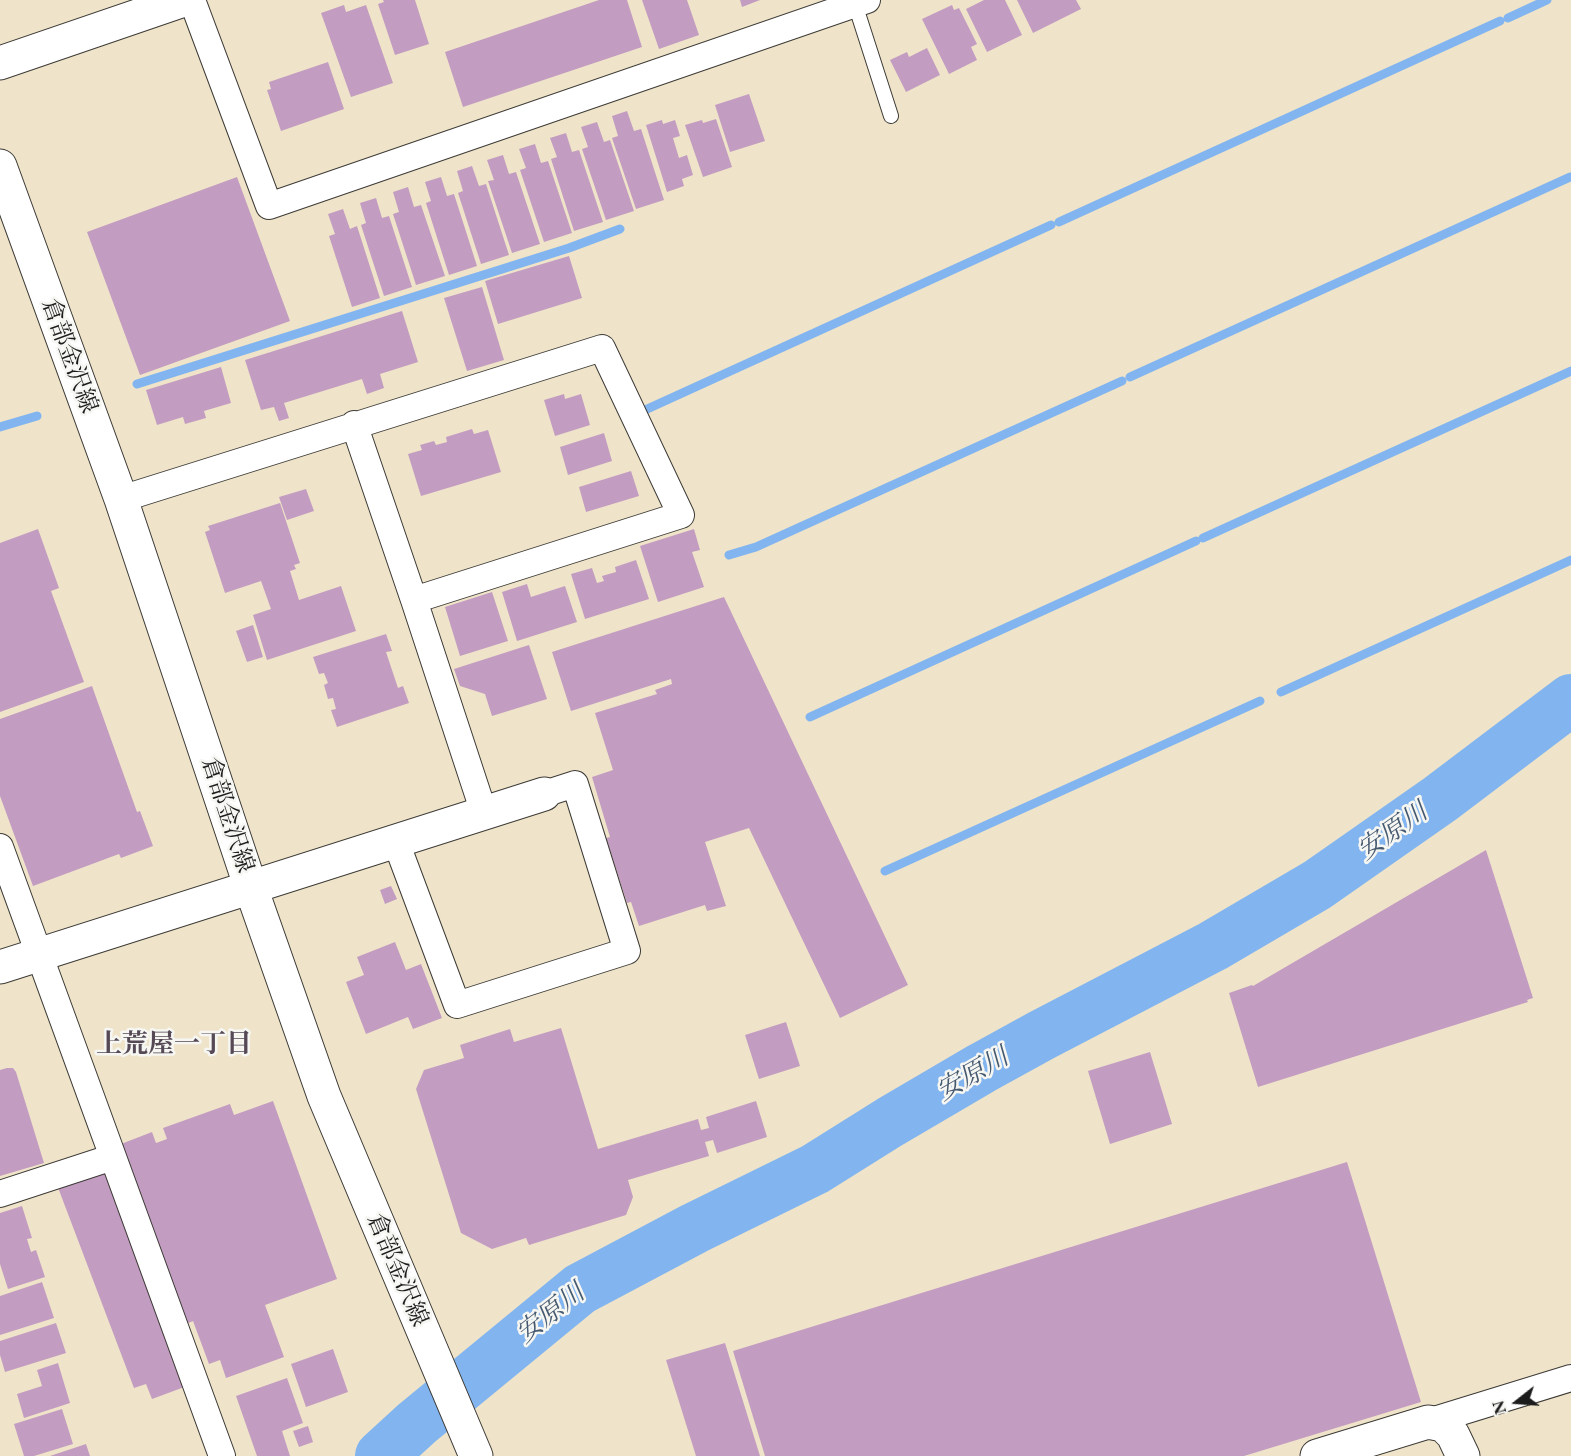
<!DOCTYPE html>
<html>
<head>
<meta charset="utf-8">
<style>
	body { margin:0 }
	#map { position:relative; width:1571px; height:1456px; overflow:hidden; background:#efe4c9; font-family:"EB Garamond",serif }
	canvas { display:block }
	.north { position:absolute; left:1487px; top:1372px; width:60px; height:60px; -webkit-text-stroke:4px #f6f6f2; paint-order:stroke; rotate:253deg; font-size:16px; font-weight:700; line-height:24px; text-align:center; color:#1c1c1c }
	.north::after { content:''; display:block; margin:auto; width:21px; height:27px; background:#1c1c1c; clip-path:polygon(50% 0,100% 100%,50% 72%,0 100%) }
</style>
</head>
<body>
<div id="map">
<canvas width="1571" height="1456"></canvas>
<div class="north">N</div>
</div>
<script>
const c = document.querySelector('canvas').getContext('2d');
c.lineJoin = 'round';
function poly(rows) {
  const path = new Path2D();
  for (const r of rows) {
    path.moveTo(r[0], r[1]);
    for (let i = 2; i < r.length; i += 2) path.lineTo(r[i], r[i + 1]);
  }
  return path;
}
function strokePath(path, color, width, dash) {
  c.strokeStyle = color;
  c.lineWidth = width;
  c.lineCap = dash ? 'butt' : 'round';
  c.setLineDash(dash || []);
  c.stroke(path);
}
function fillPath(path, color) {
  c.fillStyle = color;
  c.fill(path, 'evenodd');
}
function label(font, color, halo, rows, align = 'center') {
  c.font = font + ' "EB Garamond","Noto Serif JP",serif';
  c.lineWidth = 5;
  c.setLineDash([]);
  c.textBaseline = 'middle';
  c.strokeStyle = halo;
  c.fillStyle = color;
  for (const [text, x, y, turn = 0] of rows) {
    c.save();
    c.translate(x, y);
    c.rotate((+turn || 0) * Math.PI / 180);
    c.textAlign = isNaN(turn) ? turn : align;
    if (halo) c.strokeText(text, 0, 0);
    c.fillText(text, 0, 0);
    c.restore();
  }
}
const stream = poly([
	[1508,18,1547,0],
	[1059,222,1500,21],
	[1130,377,1570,177],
	[137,384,569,248,620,229],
	[645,410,1051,225],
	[0,427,37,416],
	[1203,538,1571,371],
	[729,555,756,547,1122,381],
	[1281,692,1571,560],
	[810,717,1196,541],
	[885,871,1260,701]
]);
const river = poly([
	[381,1456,417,1423,580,1289,695,1228,815,1169,890,1122,982,1068,1042,1035,1213,946,1317,885,1440,799,1571,700]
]);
const building = poly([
	[383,0,415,0,429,44,395,55,378,4,384,2],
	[599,0,627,0,642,47,463,107,445,52],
	[642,0,687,0,699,35,659,49],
	[740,0,760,0,742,7],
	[984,0,1005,0,1022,35,987,52,966,9],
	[1017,0,1076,0,1081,9,1033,33],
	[344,5,346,12,366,5,393,83,351,97,321,13],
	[952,5,954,10,959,8,977,44,971,47,977,60,949,74,922,19],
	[927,48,940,75,906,92,890,60,907,52,909,57],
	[328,62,344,109,281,131,267,90,271,89,269,82],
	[749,94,765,141,730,152,715,105],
	[627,111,634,131,641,129,664,200,636,209,612,138,618,136,612,116],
	[716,119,732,167,703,177,685,125,702,120,703,123],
	[662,120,663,124,675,120,680,136,673,138,679,158,687,155,693,175,682,179,684,186,667,192,646,125],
	[597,122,604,142,610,140,634,211,606,220,582,149,588,147,581,127],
	[566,133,572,152,579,150,603,222,574,231,551,159,557,157,550,138],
	[535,144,541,163,548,161,572,233,544,242,520,170,526,168,519,149],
	[503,155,509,174,516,172,540,244,512,253,488,181,494,180,487,160],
	[472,166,479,186,486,184,509,255,481,264,458,193,463,191,457,171],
	[237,177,290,321,140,375,87,232],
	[441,177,447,196,454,194,477,266,449,275,426,203,431,201,425,182],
	[408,187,414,207,421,205,445,276,416,285,393,214,399,212,393,192],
	[376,198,382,218,389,216,412,287,384,296,361,225,366,223,360,203],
	[343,209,350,229,357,226,380,298,352,307,329,236,335,234,328,214],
	[569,256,582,298,498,324,485,281],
	[482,287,504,360,467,371,444,298],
	[402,311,418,362,380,374,384,388,367,394,362,379,284,403,289,418,279,421,274,407,261,410,245,360],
	[221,367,231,403,204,411,206,418,185,424,183,417,157,425,146,390],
	[564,394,565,399,581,394,590,425,555,436,544,400],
	[472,429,474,434,488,430,501,472,421,496,408,454,422,450,420,445,434,441,436,445,447,442,446,437],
	[604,433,612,461,568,475,560,447],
	[631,471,639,496,586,512,579,487],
	[306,489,314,511,287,520,279,497],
	[280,503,300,563,294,565,296,569,290,571,299,600,341,586,356,631,267,660,253,615,271,609,261,581,225,593,205,532,210,530,208,526],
	[38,529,59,588,51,591,84,682,0,712,0,543],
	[694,529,700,550,692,552,704,587,658,602,640,546],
	[636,560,649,599,585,619,571,574,592,568,597,583,604,581,602,576,616,572,615,567],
	[527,584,531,597,565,586,577,622,517,641,502,592],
	[492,592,508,641,460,656,445,607],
	[724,597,908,985,840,1018,749,828,705,842,726,906,707,911,705,905,639,926,631,902,627,903,606,838,610,837,592,777,613,770,595,713,657,694,655,690,672,684,671,679,571,711,552,652],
	[253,625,263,657,247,662,236,631],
	[386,634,392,651,386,652,398,688,403,686,409,703,337,727,331,710,336,709,333,698,328,699,324,685,328,683,324,673,319,674,313,657],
	[529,645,547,699,492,716,485,694,460,686,454,669],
	[92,686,137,812,140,811,153,846,121,858,119,854,33,886,0,796,0,719],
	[1486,850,1533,998,1527,1000,1528,1002,1258,1087,1229,993,1252,985,1253,986],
	[391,886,397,899,385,904,380,890],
	[395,942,406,970,421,964,442,1018,413,1029,408,1017,366,1034,346,982,364,975,357,957],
	[786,1022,800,1066,759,1079,745,1035],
	[561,1028,598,1149,698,1119,701,1130,709,1128,706,1117,756,1101,767,1137,717,1153,713,1140,705,1142,709,1156,628,1180,633,1197,626,1215,529,1245,526,1238,492,1249,461,1233,416,1089,424,1070,464,1058,460,1045,510,1029,514,1042],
	[1150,1052,1172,1124,1110,1144,1088,1071],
	[7,1068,13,1068,16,1072,44,1163,0,1176,0,1070],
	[273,1101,337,1279,265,1305,284,1357,226,1378,220,1360,209,1364,193,1321,186,1324,206,1379,152,1399,146,1384,134,1388,54,1177,90,1156,152,1132,156,1143,167,1139,163,1128,230,1104,234,1115],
	[1347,1162,1421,1402,1244,1456,765,1456,733,1351],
	[22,1206,32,1238,27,1239,31,1252,36,1250,45,1277,8,1289,0,1264,0,1213],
	[42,1282,54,1318,0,1335,0,1296],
	[56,1323,66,1353,5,1372,0,1355,0,1341],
	[725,1343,760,1456,696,1456,666,1360],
	[333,1349,348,1392,306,1407,291,1364],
	[58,1363,70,1403,24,1418,17,1394,42,1386,37,1370],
	[287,1378,303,1423,282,1431,290,1456,257,1456,236,1396],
	[62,1409,73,1444,34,1456,24,1456,14,1424],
	[308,1426,313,1442,299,1447,293,1431],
	[86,1444,90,1456,50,1456]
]);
const lane = poly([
	[855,4,891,116]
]);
const street = poly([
	[192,0,269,206,867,0],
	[354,424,414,600],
	[121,499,602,348,681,515,414,600,484,813],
	[396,842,457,1005,627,951,575,784,544,794],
	[0,847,222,1456],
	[0,1194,113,1157],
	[1428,1422,1571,1378]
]);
const secondary = poly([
	[0,63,184,0],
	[0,166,121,499,251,888,324,1096,476,1456],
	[0,967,544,794],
	[1317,1456,1428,1422,1443,1425,1453,1435,1463,1456]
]);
const streetNames = [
	["倉部金沢線",69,356,70],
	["倉部金沢線",227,815,72],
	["倉部金沢線",397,1270,67]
];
const waterNames = [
	["安原川",1393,832,-35],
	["安原川",973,1075,-30],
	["安原川",551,1314,-38]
];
const neighbourhoodNames = [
	["上荒屋一丁目",174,1045]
];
strokePath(stream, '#82b5ef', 9);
strokePath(river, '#82b5ef', 52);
fillPath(building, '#c39cc1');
strokePath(lane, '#3c3a36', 16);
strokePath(street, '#3c3a36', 28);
strokePath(secondary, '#3c3a36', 35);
strokePath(lane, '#fff', 14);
strokePath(street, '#fff', 26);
strokePath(secondary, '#fff', 33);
label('24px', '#1c1c1c', '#f6f6f2', streetNames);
label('italic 26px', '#455970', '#f6f6f2', waterNames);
label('bold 26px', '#564956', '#f6f6f2', neighbourhoodNames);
</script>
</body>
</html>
